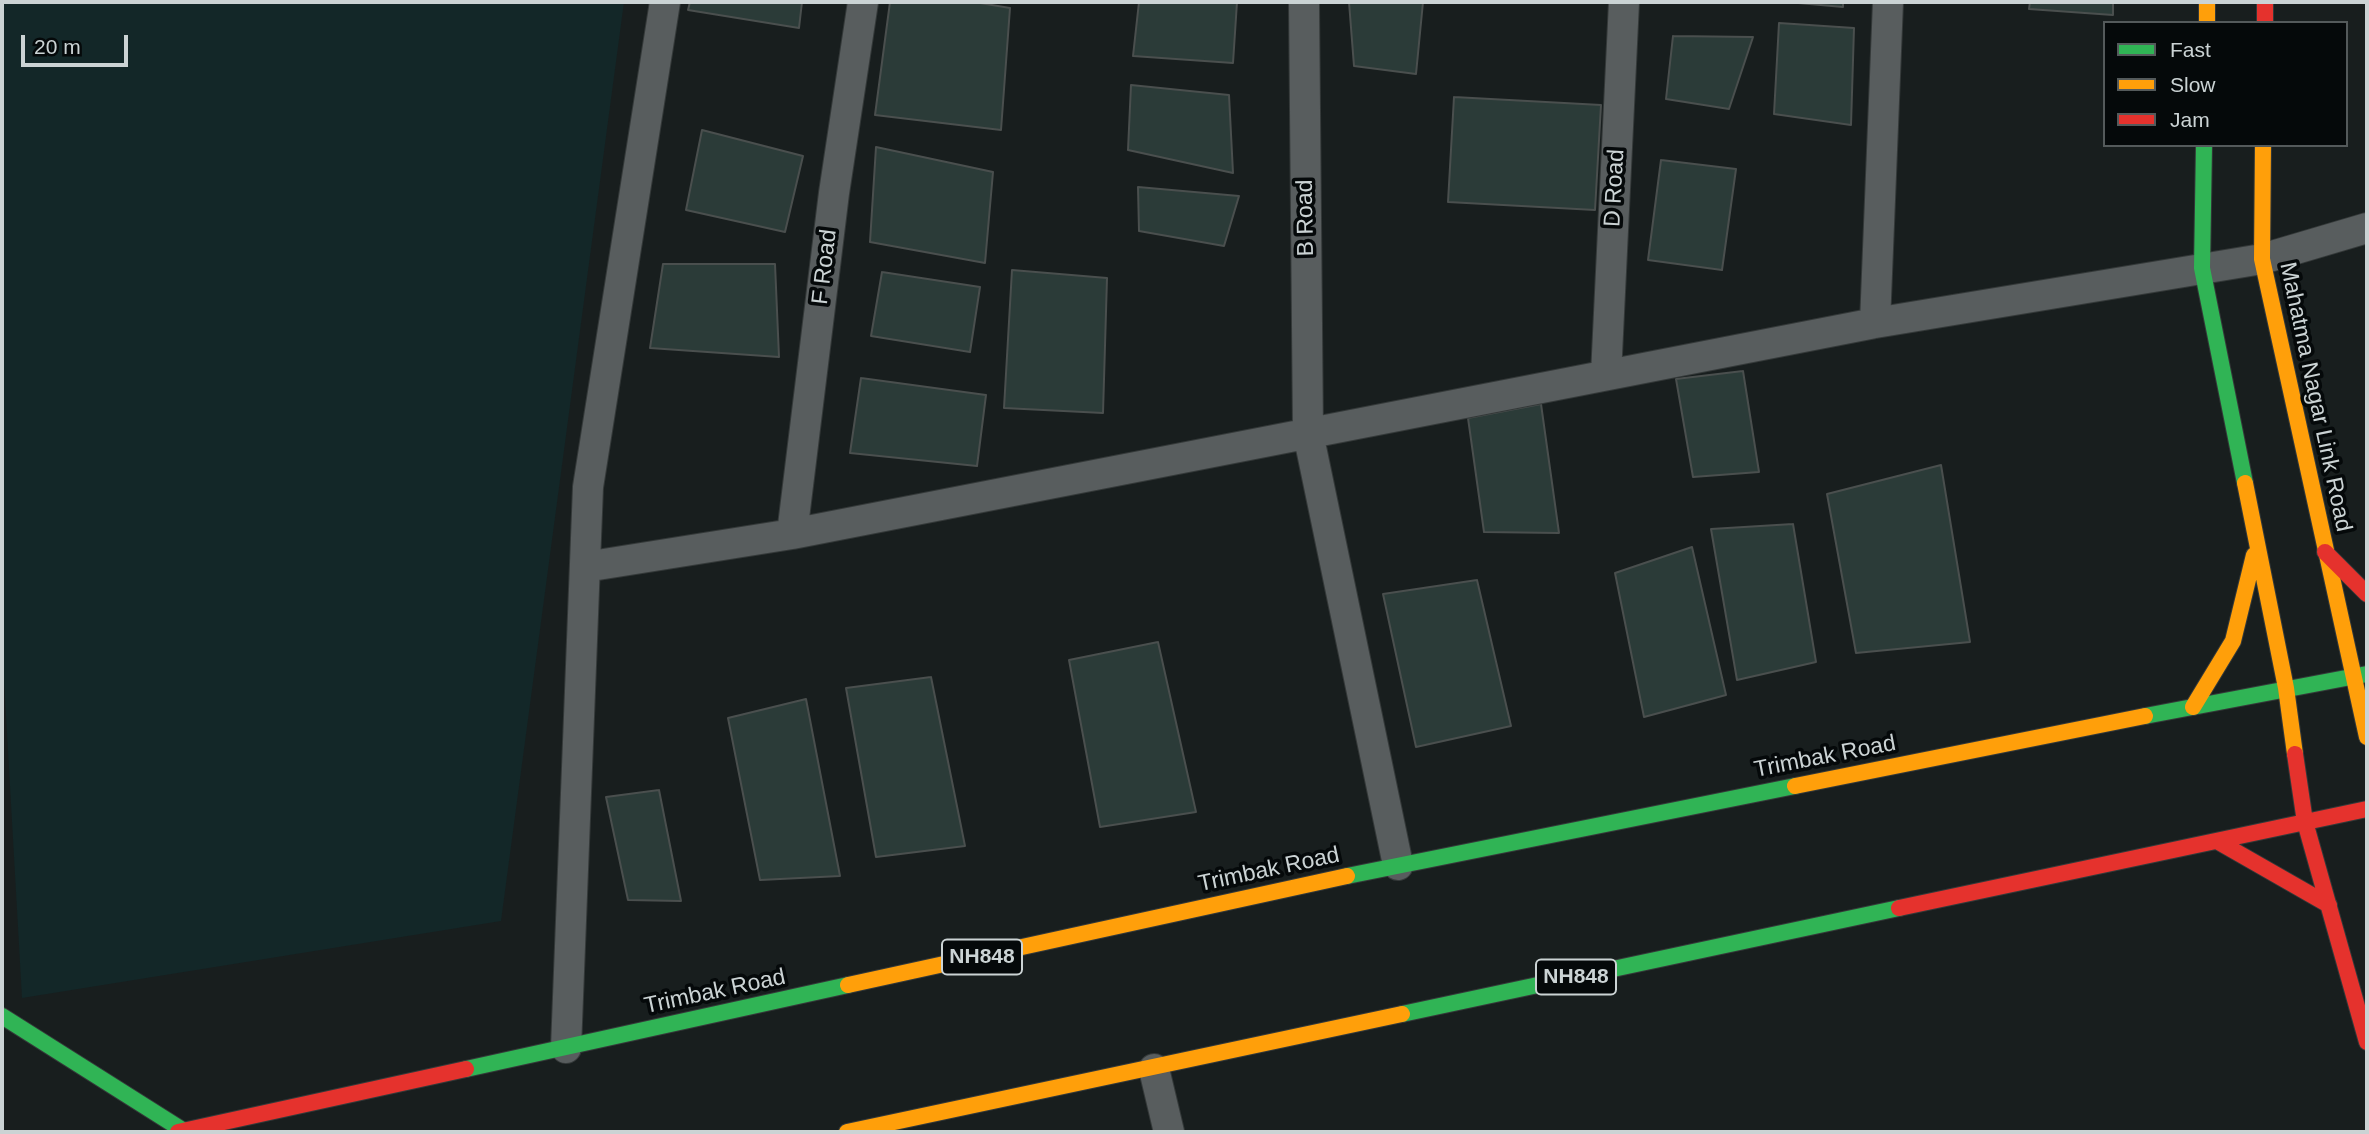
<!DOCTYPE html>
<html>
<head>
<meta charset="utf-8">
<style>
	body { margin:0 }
	#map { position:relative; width:2369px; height:1134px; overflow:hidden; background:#181e1e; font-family:Arial,sans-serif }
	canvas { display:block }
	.frame { position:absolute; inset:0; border:4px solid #cbd3d4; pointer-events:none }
	.legend { position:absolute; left:2103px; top:21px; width:245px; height:126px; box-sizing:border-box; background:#05090a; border:2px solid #545a5b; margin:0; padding:9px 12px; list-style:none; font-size:21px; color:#cbd3d4 }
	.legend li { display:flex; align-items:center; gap:14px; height:35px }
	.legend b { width:35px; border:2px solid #545a5b }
	.scale { position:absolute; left:21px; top:35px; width:107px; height:32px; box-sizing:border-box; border:4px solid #cbd3d4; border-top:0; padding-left:9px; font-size:21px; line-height:24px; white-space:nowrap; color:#cbd3d4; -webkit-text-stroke:5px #05090a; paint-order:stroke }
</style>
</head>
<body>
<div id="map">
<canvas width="2369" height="1134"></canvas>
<div class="frame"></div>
<ul class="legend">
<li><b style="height:9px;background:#30b455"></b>Fast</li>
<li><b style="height:9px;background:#ff9f0a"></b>Slow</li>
<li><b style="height:9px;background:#e5322d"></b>Jam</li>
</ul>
<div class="scale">20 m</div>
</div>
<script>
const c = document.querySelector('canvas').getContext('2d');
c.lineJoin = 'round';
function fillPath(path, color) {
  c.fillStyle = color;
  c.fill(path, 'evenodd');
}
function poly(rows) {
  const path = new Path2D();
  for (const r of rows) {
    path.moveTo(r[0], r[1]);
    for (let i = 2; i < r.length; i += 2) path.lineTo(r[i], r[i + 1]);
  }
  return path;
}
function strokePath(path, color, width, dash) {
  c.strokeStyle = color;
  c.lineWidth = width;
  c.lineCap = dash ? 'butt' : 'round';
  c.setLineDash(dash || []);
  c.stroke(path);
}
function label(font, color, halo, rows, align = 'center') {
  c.font = font + ' Arial,sans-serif';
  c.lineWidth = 7;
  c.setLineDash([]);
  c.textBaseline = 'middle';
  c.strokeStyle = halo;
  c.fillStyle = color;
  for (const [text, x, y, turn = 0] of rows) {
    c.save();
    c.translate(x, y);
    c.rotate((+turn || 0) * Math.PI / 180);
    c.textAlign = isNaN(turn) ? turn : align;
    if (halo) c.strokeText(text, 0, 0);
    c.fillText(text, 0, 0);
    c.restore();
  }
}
const built = poly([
	[2,2,624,2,501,921,22,998,2,645]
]);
const building = poly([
	[690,2,802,2,799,28,688,10,690,2],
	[890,2,974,2,1010,8,1001,130,875,115,890,2],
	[1139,2,1237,2,1233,63,1133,56,1139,2],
	[1349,2,1423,2,1416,74,1354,66,1349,2],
	[1787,2,1843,2,1843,7,1787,2],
	[2030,2,2113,2,2113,15,2029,9,2030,2],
	[1779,23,1854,28,1851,125,1774,114,1779,23],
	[1673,36,1753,37,1729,109,1666,99,1673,36],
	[1131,85,1229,95,1233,173,1128,150,1131,85],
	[1454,97,1601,105,1595,210,1448,202,1454,97],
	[702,130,803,156,785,232,686,210,702,130],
	[876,147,993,172,985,263,870,242,876,147],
	[1661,160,1736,169,1722,270,1648,260,1661,160],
	[1138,187,1239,196,1224,246,1139,231,1138,187],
	[663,264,775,264,779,357,650,348,663,264],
	[1012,270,1107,278,1103,413,1004,408,1012,270],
	[882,272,980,287,970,352,871,336,882,272],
	[1743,371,1759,472,1693,477,1676,379,1743,371],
	[861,378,986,395,977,466,850,453,861,378],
	[1541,404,1559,533,1484,532,1468,418,1541,404],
	[1941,465,1970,642,1856,653,1827,494,1941,465],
	[1793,524,1816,662,1737,680,1711,529,1793,524],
	[1692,547,1726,695,1644,717,1615,573,1692,547],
	[1477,580,1511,726,1416,747,1383,594,1477,580],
	[1158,642,1196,812,1100,827,1069,660,1158,642],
	[931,677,965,846,876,857,846,688,931,677],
	[806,699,840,876,760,880,728,718,806,699],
	[659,790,681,901,628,900,606,797,659,790]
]);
const street = poly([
	[1304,2,1308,433,1398,865],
	[1875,323,1888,2],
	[1606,375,1624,2],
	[792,534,834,193,863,2],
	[585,567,792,534,1875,323,2262,259,2367,228],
	[566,1048,588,487,665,2],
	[1154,1069,1169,1132]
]);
const fast = poly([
	[2204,145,2202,268,2245,483],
	[2145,716,2367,674],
	[1347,876,1795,786],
	[1402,1014,1899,908],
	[2,1016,184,1131],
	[466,1069,848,985]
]);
const slow = poly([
	[2207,2,2207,23],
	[2263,145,2262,259,2367,737],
	[2245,483,2286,688,2295,754],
	[2193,707,2233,641,2254,555],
	[1795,786,2145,716],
	[848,985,1347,876],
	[847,1132,1402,1014]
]);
const jam = poly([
	[2265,2,2265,23],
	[2325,552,2367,594],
	[2295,754,2305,822,2367,1042],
	[2217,841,2329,905],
	[1899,908,2367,809],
	[178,1132,466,1069]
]);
const shields = [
	[982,957,80],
	[1576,977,80]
];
const shieldNames = [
	["NH848",982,957],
	["NH848",1576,977]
];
const streetNames = [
	["D Road",1615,188,-87],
	["B Road",1306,218,-91],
	["F Road",825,267,-83],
	["Mahatma Nagar Link Road",2315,397,78],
	["Trimbak Road",1825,757,-11],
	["Trimbak Road",1269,870,-12],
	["Trimbak Road",715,992,-12]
];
fillPath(built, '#132728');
fillPath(building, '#2b3b38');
strokePath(building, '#4a4f4e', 2);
strokePath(street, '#343939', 32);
strokePath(fast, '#343939', 18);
strokePath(slow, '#343939', 18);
strokePath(jam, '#343939', 18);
strokePath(street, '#585d5e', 30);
strokePath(fast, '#30b455', 16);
strokePath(slow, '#ff9f0a', 16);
strokePath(jam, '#e5322d', 16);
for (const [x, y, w] of shields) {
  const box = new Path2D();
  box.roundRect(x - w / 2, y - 17.5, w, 35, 5);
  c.fillStyle = '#05090a';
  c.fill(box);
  strokePath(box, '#cbd3d4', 2);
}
label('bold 21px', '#cbd3d4', null, shieldNames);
label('23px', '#cbd3d4', '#05090a', streetNames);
</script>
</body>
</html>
